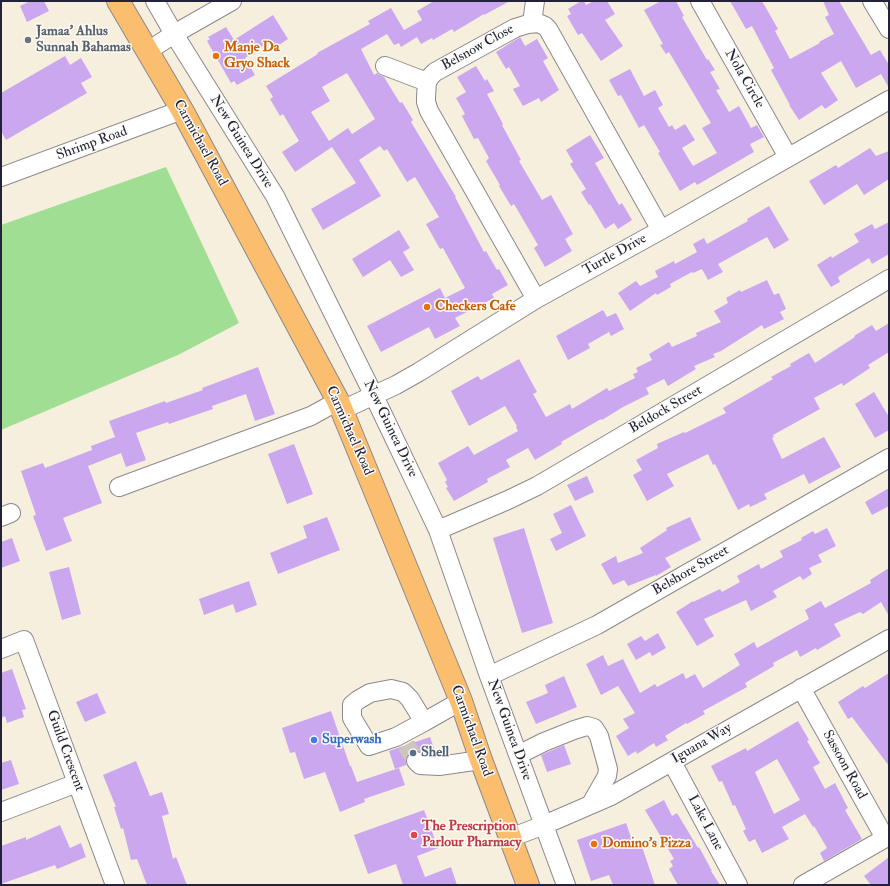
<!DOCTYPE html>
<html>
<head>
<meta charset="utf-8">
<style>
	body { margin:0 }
	#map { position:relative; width:890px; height:886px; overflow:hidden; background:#f7efde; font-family:"IM FELL Double Pica",serif }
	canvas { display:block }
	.frame { position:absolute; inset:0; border:2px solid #22223b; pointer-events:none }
</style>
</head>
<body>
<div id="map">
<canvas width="890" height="886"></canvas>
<div class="frame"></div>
</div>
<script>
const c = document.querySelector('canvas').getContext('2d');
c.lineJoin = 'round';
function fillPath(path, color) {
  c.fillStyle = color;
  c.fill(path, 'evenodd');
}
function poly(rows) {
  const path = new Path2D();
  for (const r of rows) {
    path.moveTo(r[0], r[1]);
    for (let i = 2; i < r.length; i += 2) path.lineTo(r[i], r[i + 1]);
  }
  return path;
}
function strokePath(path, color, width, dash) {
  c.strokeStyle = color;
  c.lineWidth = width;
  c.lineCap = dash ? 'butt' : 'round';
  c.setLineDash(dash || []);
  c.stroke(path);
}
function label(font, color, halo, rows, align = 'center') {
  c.font = font + ' "IM FELL Double Pica",serif';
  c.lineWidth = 3;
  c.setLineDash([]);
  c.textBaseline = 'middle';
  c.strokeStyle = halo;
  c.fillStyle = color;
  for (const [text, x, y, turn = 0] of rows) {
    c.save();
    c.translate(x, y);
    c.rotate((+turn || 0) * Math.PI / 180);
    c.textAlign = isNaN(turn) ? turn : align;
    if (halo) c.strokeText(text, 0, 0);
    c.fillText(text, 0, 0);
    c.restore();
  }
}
const green = poly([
	[166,167,239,323,178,355,1,430,1,225]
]);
const building = poly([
	[30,1,44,1,49,11,27,22,20,6],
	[434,1,510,1,484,15,484,14,454,32,452,29,433,40,432,38,421,44,417,37,401,47,399,43,394,45,387,34,361,49,374,75,377,73,384,77,400,103,402,102,413,120,411,122,456,197,455,197,484,252,486,251,497,270,499,269,508,285,492,294,494,298,455,318,460,326,435,339,429,327,381,352,367,326,440,288,445,298,465,288,443,248,440,249,426,224,439,217,415,177,407,182,387,149,384,151,380,146,359,160,381,196,323,230,311,209,356,183,332,147,295,172,282,152,299,141,283,114,280,116,270,99,273,97,266,86,318,54,317,53,370,24,368,21,391,8,404,30,422,20,417,11],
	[347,73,375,119,352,134,348,128,329,141,311,112,330,101,322,87],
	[581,1,584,1,586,5,594,1,607,1,615,14,605,20,623,46,601,61,582,33,578,35,567,16,571,14,568,9],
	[661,1,676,1,684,16,682,17,707,60,708,59,715,70,710,72,720,89,716,90,729,112,739,106,751,128,757,125,764,137,750,144,754,152,697,185,695,182,680,191,658,153,660,152,644,125,639,128,621,95,618,96,609,80,630,69,644,96,655,90,663,105,658,108,669,127,672,125,675,130,685,124,695,140,682,148,693,166,717,153,702,128,711,123,669,52,666,54,660,45,663,44,644,10],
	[730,1,762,1,778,29,775,31,790,59,820,43,819,42,834,34,825,17,829,15,823,1,839,1,871,55,880,50,889,65,889,88,881,74,856,88,841,61,821,73,838,100,825,109,822,105,799,120,789,105,790,105,771,70,774,68,752,26,746,29],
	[273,15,288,39,276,47,271,40,245,58,255,75,237,85,234,81,231,83,207,41,210,39,208,37,226,27,234,40],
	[520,37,525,46,537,39,548,58,543,61,559,90,541,102,539,98,523,106,513,89,520,86,509,67,506,69,496,52],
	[65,56,70,65,81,58,92,77,81,83,87,93,6,140,1,131,1,93],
	[476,66,485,81,487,79,494,91,487,94,503,124,502,125,521,160,519,161,542,200,551,195,573,234,565,239,572,251,545,267,534,248,538,245,514,204,511,206,499,186,500,185,486,161,489,158,478,138,474,139,462,116,465,114,456,98,466,92,457,77],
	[590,135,604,158,595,163,619,205,622,203,632,220,618,229,614,223,605,229,590,204,589,205,581,192,586,189,570,164,573,162,566,150],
	[870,148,876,156,889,151,889,179,864,195,857,184,824,205,809,181,836,165,838,168],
	[769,206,789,240,774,249,767,237,718,264,723,272,708,280,702,269,693,273,692,272,670,284,671,287,657,295,656,293,630,311,618,293,636,281,640,286,658,277,655,271,674,261,675,264,697,252,693,244,704,238,707,244,748,221,747,219],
	[889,222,889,254,872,264,869,258,838,277,840,282,831,287,817,265,831,256,832,258,859,242,854,234,872,224,875,229],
	[399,230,410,248,403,252,414,270,401,277,390,260,363,277,352,259],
	[767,280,774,295,779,293,786,309,780,312,784,319,764,329,762,325,721,351,713,354,715,357,694,366,696,369,668,386,664,379,646,388,649,394,623,407,602,420,601,419,561,442,562,444,535,460,528,448,506,460,510,467,487,479,488,482,454,501,446,488,448,487,445,482,447,480,438,463,468,446,474,455,518,431,516,427,517,426,505,406,469,426,451,391,478,376,481,380,519,359,537,392,533,394,546,417,570,404,572,409,607,388,609,391,635,378,633,374,638,372,636,368,652,360,649,354,669,342,672,347,697,336,696,333,721,322,714,311,728,303,726,298,740,290,741,292],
	[603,310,607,317,616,313,624,329,611,336,609,332,588,344,590,348,568,360,556,336],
	[889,323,889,352,868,365,870,368,843,386,842,383,814,398,820,409,773,435,774,437,772,438,782,459,824,437,841,467,809,484,804,474,764,494,767,499,750,507,749,504,738,510,715,464,713,465,708,454,667,474,674,486,647,501,633,475,642,470,636,460,658,448,657,444,684,432,685,433,726,413,723,408,773,379,771,377,791,366,790,364,809,353,815,363,855,337,854,336,872,325,876,331],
	[258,367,275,414,255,421,246,394,212,406,213,409,169,424,168,422,136,433,146,460,126,467,121,453,88,466,102,503,63,518,72,541,46,551,33,516,36,515,21,471,43,463,45,468,92,450,91,446,115,437,109,421,165,401,166,403,203,390,202,388],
	[874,392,889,417,889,430,875,438,855,404],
	[294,444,313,494,287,504,268,454],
	[587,476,594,492,575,501,567,485],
	[889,488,889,506,872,515,865,502],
	[571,505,586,536,556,551,550,539,562,533,553,514],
	[327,517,340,550,278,574,270,553,307,538,303,526],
	[690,517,701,540,665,558,671,567,656,576,656,575,628,586,624,580,613,585,601,564,616,556,618,563,643,553,640,548,667,530,666,528],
	[524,528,553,623,522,633,493,538],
	[827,528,836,546,818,555,822,562,809,568,812,574,803,580,800,576,773,591,777,597,751,611,746,600,704,619,714,636,697,646,676,612,693,601,693,602,720,589,722,592,740,582,737,576,759,564,761,569,783,557,780,551,802,540,801,538,813,531,815,534],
	[12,538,20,561,1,568,1,542],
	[69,567,81,614,62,620,49,572],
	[889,568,889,616,881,602,863,614,860,612,834,624,841,636,817,650,816,648,800,657,797,650,773,663,774,666,745,683,747,687,703,711,705,714,687,724,686,723,665,736,668,740,656,747,654,743,637,754,636,751,628,756,616,736,629,728,623,719,635,713,618,686,601,695,586,664,603,655,608,666,623,659,640,693,655,684,657,687,683,673,686,679,695,674,703,688,740,665,734,654,754,642,757,648,809,619,805,610,821,601,825,608,871,583,870,580],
	[249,581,257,605,236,613,233,604,204,615,199,599],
	[658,633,666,648,652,656,650,652,636,660,627,644,641,636,645,641],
	[12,669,26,709,22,710,24,717,7,723,5,716,1,718,1,673],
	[889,673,889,766,852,717,848,719,838,702,863,686,865,688],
	[564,676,577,707,536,724,526,702,548,693,545,685],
	[97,693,106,713,85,722,76,702],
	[331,711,350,766,351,766,357,782,399,768,405,785,364,799,365,802,340,812,325,772,304,779,295,752,290,753,282,728],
	[798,721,809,740,807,741,820,763,813,767,825,789,835,783,848,808,845,810,862,839,824,861,820,853,827,848,814,826,813,827,805,814,782,827,789,839,762,853,755,839,749,842,743,831,746,829,735,805,733,806,722,781,719,782,711,766,746,748,747,751],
	[777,759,800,800,774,814,755,772],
	[430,737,436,754,434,755,425,755,419,751,413,751,408,754,406,758,406,765,395,769,389,751],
	[564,745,571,764,547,772,541,755],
	[11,760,19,784,1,790,1,763],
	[136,761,150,796,162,792,169,814,162,816,173,859,176,857,187,885,147,885,137,859,131,860,123,828,121,829,114,807,116,807,103,775],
	[664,800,672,816,677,813,698,848,699,847,712,871,711,871,720,885,678,885,669,869,673,866,670,861,674,859,645,810],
	[424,810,438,848,417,856,425,877,451,867,457,885,403,885,396,864,368,874,354,835],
	[626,823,634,846,641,844,655,885,613,885,609,875,591,881,577,840],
	[60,825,70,848,81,843,86,857,57,869,55,865,1,884,1,846,26,837,26,840],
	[889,857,889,885,871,885,864,876]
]);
const minorTunnel = poly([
	[406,745,416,761]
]);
const minor = poly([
	[155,1,174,34,275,196,374,396,428,509,438,530,489,676,566,885],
	[700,1,788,157],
	[872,1,889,29],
	[532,23,535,1],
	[148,51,174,34,232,1],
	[385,66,427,82],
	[1,177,182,110],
	[536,299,429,111,426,102,426,97,427,82,430,77,435,72,515,28,528,24,538,23,545,26,548,29,661,230],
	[342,410,396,385,419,372,536,299,661,230,889,100],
	[119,487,311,416,338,401],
	[1,517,11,513],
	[438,530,508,500,537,486,889,279],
	[1,649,24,640,115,885],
	[489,676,597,625,889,458],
	[801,688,885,838],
	[424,722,410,699,403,692,391,689,370,693,358,700,352,705,352,718,369,746,396,737,424,722,461,701],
	[518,755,544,742,574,730,587,726,594,728,599,736,608,769,607,776,591,804],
	[416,761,420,765,439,766,481,760],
	[672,762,738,885],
	[1,812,77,783],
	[510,838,544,825,611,796,889,639],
	[803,885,889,836]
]);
const major = poly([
	[118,1,182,110,338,401,461,701,481,760,528,885]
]);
const markers = [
	[28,40,4,"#6b7280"],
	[216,56,4,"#e8710a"],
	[427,307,4,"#e8710a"],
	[314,740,4,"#3f7fe0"],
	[413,753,4,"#5c6f8a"],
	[414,835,4,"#e0444e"],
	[594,844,4,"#e8710a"]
];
const worshipNames = [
	["Jamaa' Ahlus",36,32],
	["Sunnah Bahamas",36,48]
];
const foodNames = [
	["Manje Da",224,48],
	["Gryo Shack",224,64],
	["Checkers Cafe",435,307],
	["Domino's Pizza",602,844]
];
const streetNames = [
	["Belsnow Close",478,48,-29],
	["Nola Circle",744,79,60],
	["New Guinea Drive",241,142,58],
	["Carmichael Road",200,143,61],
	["Shrimp Road",92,144,-20],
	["Turtle Drive",615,255,-29],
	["Beldock Street",666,410,-30],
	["New Guinea Drive",390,429,64],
	["Carmichael Road",349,431,66],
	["Belshore Street",691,571,-30],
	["New Guinea Drive",509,730,70],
	["Carmichael Road",471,731,70],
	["Iguana Way",702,744,-30],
	["Guild Crescent",65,751,70],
	["Sassoon Road",844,765,61],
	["Lake Lane",705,823,62]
];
const shopNames = [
	["Superwash",322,740]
];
const serviceNames = [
	["Shell",421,753]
];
const healthNames = [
	["The Prescription",422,827],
	["Parlour Pharmacy",422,843]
];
fillPath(green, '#a0de93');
fillPath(building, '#caa7ef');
strokePath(minorTunnel, '#ccc6bd', 18, [18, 9]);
strokePath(minor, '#8c888c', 20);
strokePath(major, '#8c888c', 24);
strokePath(minor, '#fff', 18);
strokePath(major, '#fbbe6e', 22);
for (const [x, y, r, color] of markers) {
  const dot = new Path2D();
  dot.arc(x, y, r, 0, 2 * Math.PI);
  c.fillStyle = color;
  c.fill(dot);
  strokePath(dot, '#fdfcf7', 1.5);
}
label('bold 14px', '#5b616d', '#fdfcf7', worshipNames, 'left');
label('bold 14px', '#c56008', '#fdfcf7', foodNames, 'left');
label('14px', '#22223b', '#fdfcf7', streetNames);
label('bold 14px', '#366cbe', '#fdfcf7', shopNames, 'left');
label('bold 14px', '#4e5e75', '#fdfcf7', serviceNames, 'left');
label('bold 14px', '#be3a42', '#fdfcf7', healthNames, 'left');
</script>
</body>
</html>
